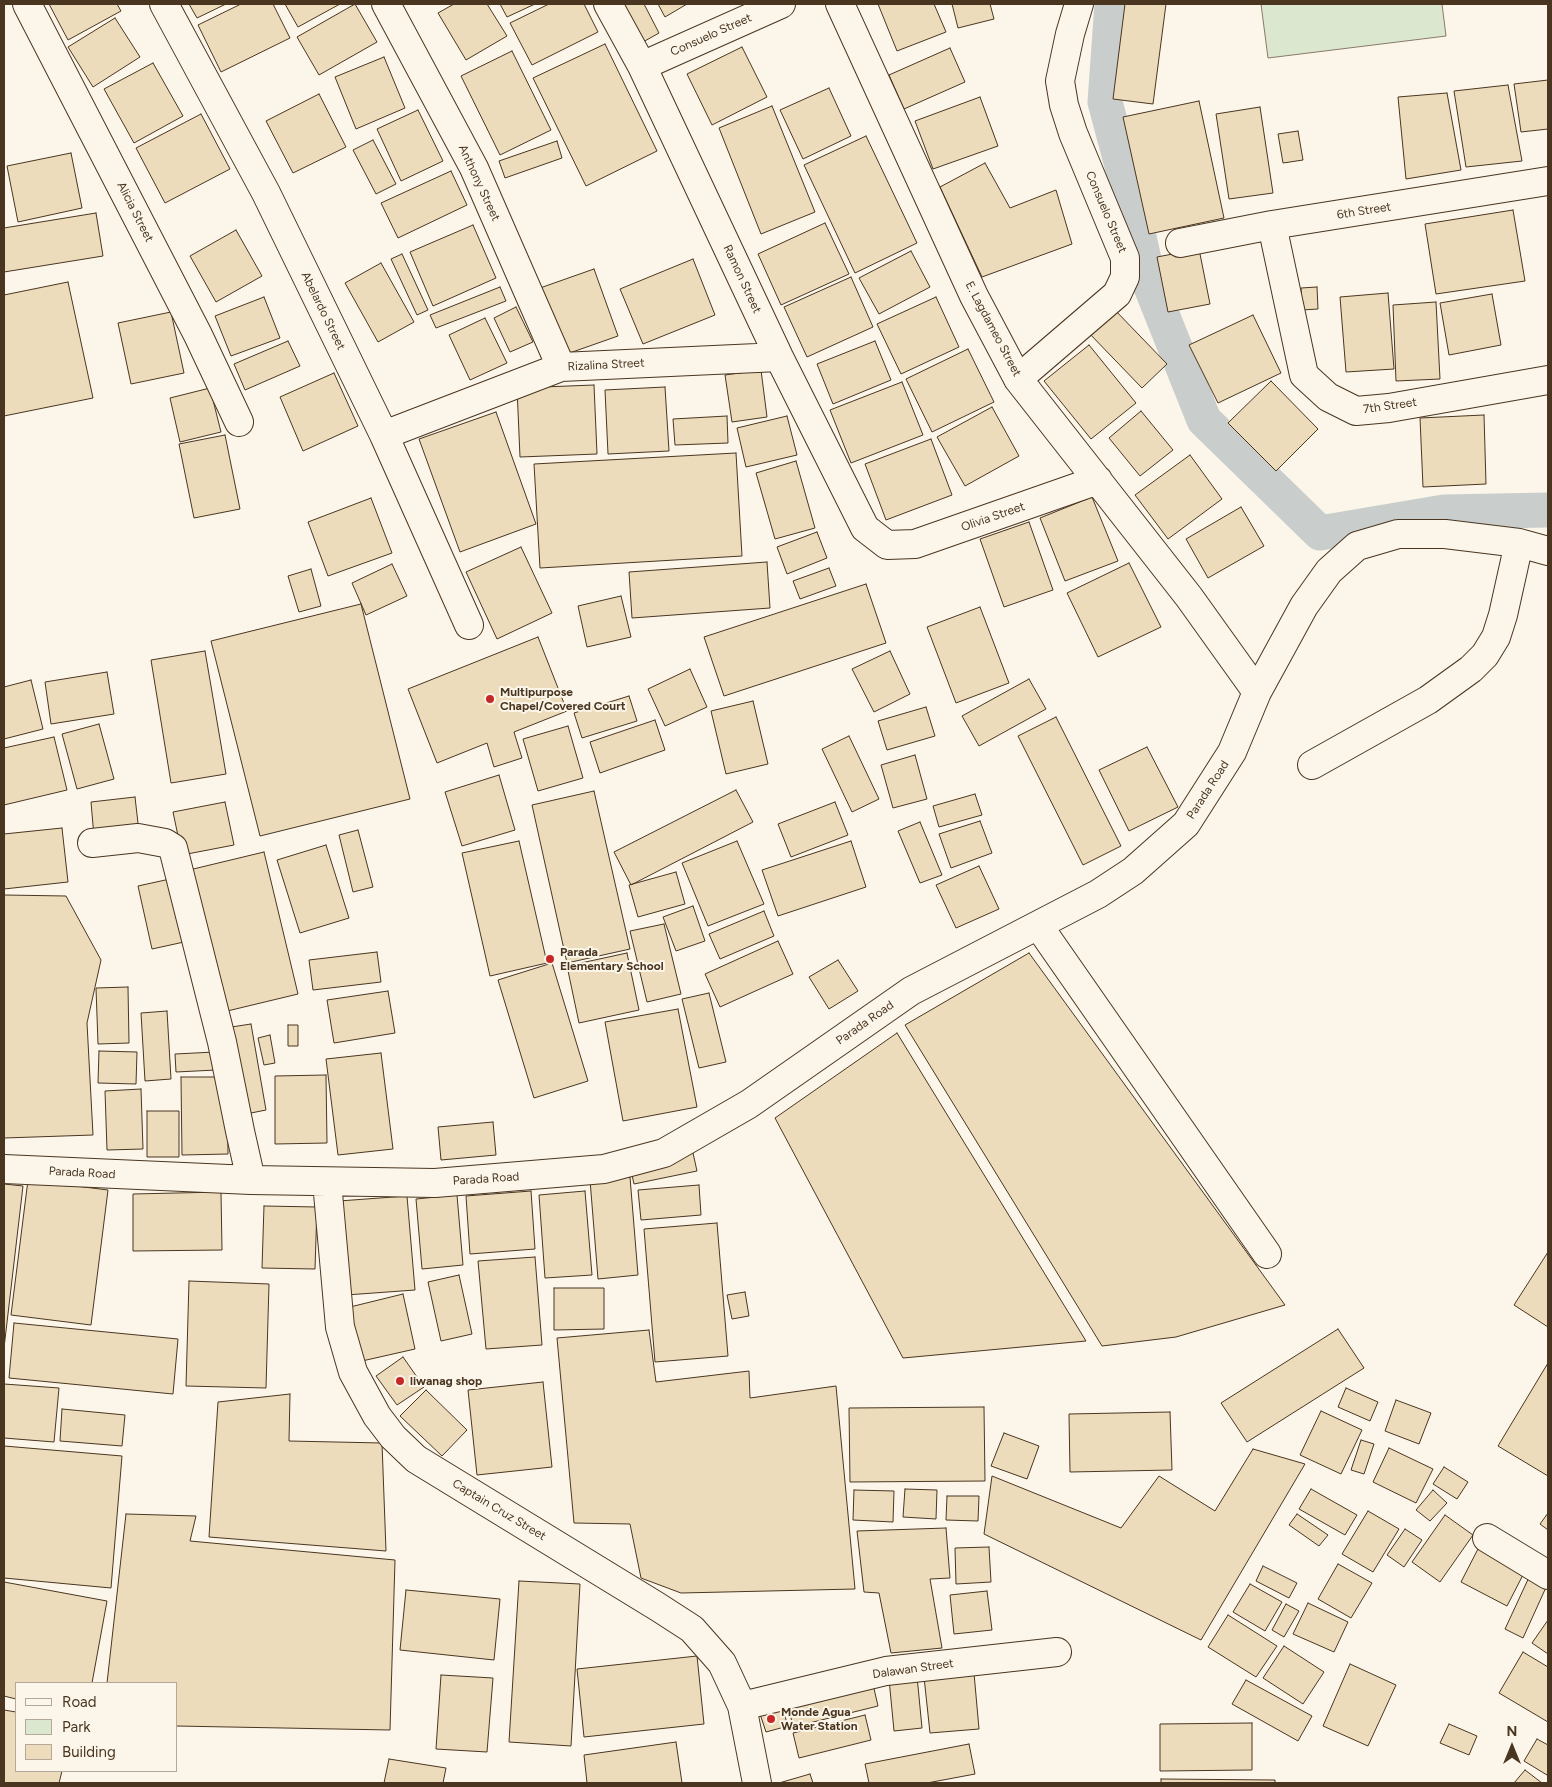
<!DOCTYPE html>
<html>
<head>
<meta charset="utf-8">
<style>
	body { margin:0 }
	#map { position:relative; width:1552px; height:1787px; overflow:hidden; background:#fbf6e9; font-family:Figtree,sans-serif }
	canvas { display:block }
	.frame { position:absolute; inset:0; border:5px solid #4a3520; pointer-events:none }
	.legend { position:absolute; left:15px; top:1682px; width:162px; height:90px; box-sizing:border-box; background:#fbf6e9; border:1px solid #b4a999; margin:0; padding:6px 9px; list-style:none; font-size:15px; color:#4a3520 }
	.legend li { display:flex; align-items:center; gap:10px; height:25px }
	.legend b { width:25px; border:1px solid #b4a999 }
	.north { position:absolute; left:1487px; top:1722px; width:50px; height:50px; -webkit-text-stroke:4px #fbf6e9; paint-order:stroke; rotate:0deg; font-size:14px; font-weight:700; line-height:20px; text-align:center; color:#4a3520 }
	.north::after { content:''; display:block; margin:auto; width:18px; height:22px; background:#4a3520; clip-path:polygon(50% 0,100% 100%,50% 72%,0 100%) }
</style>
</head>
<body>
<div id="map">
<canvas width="1552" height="1787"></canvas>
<div class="frame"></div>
<ul class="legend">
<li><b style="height:6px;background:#fbf6e9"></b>Road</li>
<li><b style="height:14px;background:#dce7d0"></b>Park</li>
<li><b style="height:14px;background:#ecdcbc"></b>Building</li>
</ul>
<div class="north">N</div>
</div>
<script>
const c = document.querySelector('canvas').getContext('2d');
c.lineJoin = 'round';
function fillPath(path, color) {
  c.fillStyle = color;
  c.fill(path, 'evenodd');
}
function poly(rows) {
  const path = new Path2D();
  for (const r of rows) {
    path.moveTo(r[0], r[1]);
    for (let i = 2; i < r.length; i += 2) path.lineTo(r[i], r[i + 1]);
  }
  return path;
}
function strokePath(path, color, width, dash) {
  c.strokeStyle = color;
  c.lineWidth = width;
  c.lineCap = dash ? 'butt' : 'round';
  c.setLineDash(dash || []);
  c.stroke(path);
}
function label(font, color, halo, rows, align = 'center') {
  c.font = font + ' Figtree,sans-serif';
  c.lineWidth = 4;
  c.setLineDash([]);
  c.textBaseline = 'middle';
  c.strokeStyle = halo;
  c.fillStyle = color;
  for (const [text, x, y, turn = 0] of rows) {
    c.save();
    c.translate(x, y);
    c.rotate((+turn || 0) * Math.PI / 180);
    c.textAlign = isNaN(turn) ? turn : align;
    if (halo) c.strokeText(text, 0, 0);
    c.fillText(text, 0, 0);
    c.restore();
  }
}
const green = poly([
	[1261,4,1442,4,1446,36,1268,58,1261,4]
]);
const canal = poly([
	[1112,4,1105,102,1129,192,1149,282,1204,420,1320,533,1444,512,1548,510]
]);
const building = poly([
	[49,4,117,4,121,11,68,40,49,4],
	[189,4,226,4,197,18,189,4],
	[241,4,273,4,290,38,221,72,198,25,241,4],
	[285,4,340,4,298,27,285,4],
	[355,4,377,42,319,75,297,37,355,4],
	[454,4,487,4,507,36,466,60,438,13,454,4],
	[500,4,535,4,507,17,500,4],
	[549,4,584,4,598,32,532,65,510,23,549,4],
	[623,4,644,4,659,33,643,42,623,4],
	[658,4,687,4,665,17,658,4],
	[878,4,934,4,946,32,897,51,878,4],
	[952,4,990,4,994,19,958,28,952,4],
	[1125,4,1166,4,1153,104,1113,99,1125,4],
	[115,18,140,57,93,87,68,47,115,18],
	[605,44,657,151,586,186,533,78,605,44],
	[742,47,767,97,712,125,687,74,742,47],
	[950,48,965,82,904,109,889,75,950,48],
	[512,51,551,130,500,155,461,76,512,51],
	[384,57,405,108,356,129,335,77,384,57],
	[153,63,183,116,134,143,104,89,153,63],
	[1548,80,1548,129,1521,132,1514,84,1548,80],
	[1508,85,1522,161,1466,167,1454,91,1508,85],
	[829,88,851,136,803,159,780,110,829,88],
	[1447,93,1461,170,1406,179,1398,97,1447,93],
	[319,94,346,147,293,173,266,121,319,94],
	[980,97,998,146,933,169,915,121,980,97],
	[1199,101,1224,218,1149,234,1123,117,1199,101],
	[772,106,815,212,761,234,719,128,772,106],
	[1260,107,1273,193,1229,199,1216,114,1260,107],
	[418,110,443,161,401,181,377,129,418,110],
	[201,114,230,169,165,203,136,148,201,114],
	[1298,131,1303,160,1283,163,1278,134,1298,131],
	[866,136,917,243,855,273,804,165,866,136],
	[373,140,396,184,376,194,353,150,373,140],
	[557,141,562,158,505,178,499,161,557,141],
	[71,153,82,208,18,222,7,166,71,153],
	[985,163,1010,208,1056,190,1072,244,982,277,940,187,985,163],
	[451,171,467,205,398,238,381,203,451,171],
	[1513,210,1525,281,1436,294,1425,224,1513,210],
	[96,213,103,256,4,272,4,228,96,213],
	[825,223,849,274,781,305,758,254,825,223],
	[473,225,496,278,433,306,410,252,473,225],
	[236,230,262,276,216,302,190,256,236,230],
	[1199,249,1210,304,1168,312,1157,257,1199,249],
	[911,251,930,287,879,314,859,278,911,251],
	[402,254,428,310,417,315,391,259,402,254],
	[693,259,715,315,643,344,620,289,693,259],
	[381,263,414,322,378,342,345,283,381,263],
	[594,269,618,336,564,355,540,288,594,269],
	[851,277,873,327,807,357,784,307,851,277],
	[68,282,93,398,4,416,4,295,68,282],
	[500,287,506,301,436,328,430,315,500,287],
	[1317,287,1318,309,1302,310,1301,288,1317,287],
	[1388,293,1394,369,1346,372,1340,297,1388,293],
	[1492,294,1501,345,1449,355,1440,303,1492,294],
	[264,297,280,338,231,356,215,316,264,297],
	[936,297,959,347,901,374,877,324,936,297],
	[1436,302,1440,379,1396,381,1393,305,1436,302],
	[516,307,533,342,510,352,494,318,516,307],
	[1112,307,1167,364,1142,388,1087,331,1112,307],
	[171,312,184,373,131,384,118,323,171,312],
	[1253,315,1281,373,1218,403,1189,345,1253,315],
	[485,318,507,363,470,380,449,335,485,318],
	[288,341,300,366,245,390,234,364,288,341],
	[875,341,891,380,833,404,817,364,875,341],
	[1089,345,1136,403,1091,439,1044,381,1089,345],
	[968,349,994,402,932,432,906,379,968,349],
	[761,370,767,417,732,422,725,375,761,370],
	[334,373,358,426,303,451,280,397,334,373],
	[1271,381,1318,429,1276,471,1228,423,1271,381],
	[902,382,923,435,851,463,830,410,902,382],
	[594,385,597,454,520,457,517,388,594,385],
	[665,387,669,451,608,454,605,390,665,387],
	[210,388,221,432,180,442,170,398,210,388],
	[992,407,1019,456,965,486,937,437,992,407],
	[1141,411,1173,450,1140,476,1109,438,1141,411],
	[496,412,536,524,460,552,419,439,496,412],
	[1484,415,1486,484,1423,487,1420,418,1484,415],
	[727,416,728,443,675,445,673,419,727,416],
	[787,416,797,455,746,467,737,428,787,416],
	[225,435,240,509,194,518,179,444,225,435],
	[931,439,952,495,886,520,865,464,931,439],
	[736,453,742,556,540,568,534,464,736,453],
	[1190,455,1222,499,1168,539,1135,495,1190,455],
	[796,461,815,528,775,539,756,473,796,461],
	[1092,497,1118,561,1065,581,1040,518,1092,497],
	[371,498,392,553,328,576,308,522,371,498],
	[1241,507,1264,546,1208,578,1186,539,1241,507],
	[1029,522,1053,590,1004,607,980,539,1029,522],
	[817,532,827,558,787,574,777,547,817,532],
	[521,547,552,613,497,639,466,572,521,547],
	[767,562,770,608,632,618,629,572,767,562],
	[1129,563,1161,627,1098,657,1067,593,1129,563],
	[392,564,407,596,366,615,352,583,392,564],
	[829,568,836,586,800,599,793,581,829,568],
	[311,569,321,606,299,612,288,576,311,569],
	[866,584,886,643,724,696,704,637,866,584],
	[621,596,631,637,587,647,578,606,621,596],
	[361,604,410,799,260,836,211,641,361,604],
	[980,607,1009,683,956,703,927,627,980,607],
	[538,637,567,711,514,732,522,758,494,767,487,743,437,763,408,689,538,637],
	[205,651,226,774,171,783,151,660,205,651],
	[890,651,910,694,874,712,852,669,890,651],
	[690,669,707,707,665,726,648,689,690,669],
	[107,672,114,714,51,724,45,682,107,672],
	[1029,679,1046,709,979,746,962,716,1029,679],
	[31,680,43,729,4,739,4,687,31,680],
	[629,696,637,721,582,738,574,713,629,696],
	[753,701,768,764,726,774,711,711,753,701],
	[926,707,935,736,887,750,878,721,926,707],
	[1056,717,1121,846,1083,865,1018,736,1056,717],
	[655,720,665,750,600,773,590,742,655,720],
	[99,724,114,779,77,789,62,734,99,724],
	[568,726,583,778,538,791,523,739,568,726],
	[849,736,879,799,852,812,822,749,849,736],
	[54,737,67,790,4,805,4,748,54,737],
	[1147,747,1178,807,1129,831,1099,770,1147,747],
	[915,755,927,799,893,808,881,765,915,755],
	[499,775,515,830,462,846,445,792,499,775],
	[736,790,753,822,631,885,614,852,736,790],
	[594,791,630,949,567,963,532,805,594,791],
	[975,794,982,815,939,827,933,806,975,794],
	[135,797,139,832,94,837,91,802,135,797],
	[225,802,234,845,182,855,173,812,225,802],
	[835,802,848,835,791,857,778,824,835,802],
	[980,821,992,853,951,868,939,834,980,821],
	[920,822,942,875,920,883,898,831,920,822],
	[62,828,68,882,4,889,4,834,62,828],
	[358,830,373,887,353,892,339,835,358,830],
	[519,841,547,963,490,976,462,853,519,841],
	[737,841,764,904,708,926,682,863,737,841],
	[851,841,866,887,778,916,762,870,851,841],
	[326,845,349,918,300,933,277,860,326,845],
	[264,852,298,994,219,1013,185,871,264,852],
	[979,866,999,909,956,928,936,885,979,866],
	[676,872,685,904,638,917,629,885,676,872],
	[170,879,184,942,152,949,138,886,170,879],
	[4,895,66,896,101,960,87,1023,93,1135,4,1138,4,895],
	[693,906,705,941,676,951,663,917,693,906],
	[764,911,774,936,720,959,709,934,764,911],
	[664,924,681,994,647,1002,630,931,664,924],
	[778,941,793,974,720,1007,705,974,778,941],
	[377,952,381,982,313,990,309,960,377,952],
	[627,953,639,1010,579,1023,567,966,627,953],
	[1029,953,1285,1305,1176,1337,1102,1346,905,1025,1029,953],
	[838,960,858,991,829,1009,809,977,838,960],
	[552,963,588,1081,534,1098,498,980,552,963],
	[128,987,129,1043,98,1044,96,988,128,987],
	[388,991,395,1033,334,1043,327,1000,388,991],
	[709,993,726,1062,699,1068,682,999,709,993],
	[678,1009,697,1107,623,1121,605,1022,678,1009],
	[167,1011,171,1079,145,1081,141,1013,167,1011],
	[251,1024,266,1110,241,1115,225,1028,251,1024],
	[288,1025,298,1025,298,1046,288,1046,288,1025],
	[897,1033,1086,1341,903,1358,775,1118,897,1033],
	[270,1035,275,1063,264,1065,258,1038,270,1035],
	[99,1051,137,1052,136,1084,98,1083,99,1051],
	[215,1052,216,1070,176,1072,175,1054,215,1052],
	[381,1053,393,1149,338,1155,326,1059,381,1053],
	[326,1075,327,1143,275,1144,275,1076,326,1075],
	[181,1077,227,1077,228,1154,182,1155,181,1077],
	[141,1089,143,1149,107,1150,105,1091,141,1089],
	[147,1111,179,1111,179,1157,147,1157,147,1111],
	[493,1122,496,1155,441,1160,438,1127,493,1122],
	[693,1153,697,1171,634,1184,630,1166,693,1153],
	[630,1177,638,1275,598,1279,590,1180,630,1177],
	[28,1180,108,1190,91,1325,11,1315,28,1180],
	[4,1184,23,1186,4,1348,4,1184],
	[699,1185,701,1215,641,1220,638,1190,699,1185],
	[531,1191,535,1249,470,1254,466,1196,531,1191],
	[585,1191,592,1275,545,1278,539,1195,585,1191],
	[221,1192,222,1250,133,1251,133,1194,221,1192],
	[457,1195,463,1265,422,1269,416,1199,457,1195],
	[407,1196,415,1290,346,1295,339,1201,407,1196],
	[264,1206,317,1207,315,1269,262,1268,264,1206],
	[717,1223,728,1356,655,1362,644,1229,717,1223],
	[1548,1252,1548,1327,1514,1305,1548,1252],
	[535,1257,542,1345,486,1349,478,1261,535,1257],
	[459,1275,472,1334,441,1341,428,1282,459,1275],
	[189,1281,269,1284,266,1388,186,1386,189,1281],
	[554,1288,604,1288,604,1329,554,1330,554,1288],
	[745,1292,749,1316,732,1319,727,1295,745,1292],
	[403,1294,415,1349,362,1361,350,1307,403,1294],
	[14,1323,178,1339,173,1394,9,1378,14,1323],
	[1338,1329,1364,1368,1247,1442,1221,1403,1338,1329],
	[649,1330,656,1382,749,1371,750,1398,836,1386,855,1589,681,1593,641,1578,630,1524,574,1523,557,1338,649,1330],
	[403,1357,424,1387,397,1405,376,1376,403,1357],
	[1548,1363,1548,1476,1498,1446,1548,1363],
	[543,1382,552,1467,477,1475,468,1390,543,1382],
	[4,1384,59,1388,54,1442,4,1438,4,1384],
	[1346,1388,1378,1402,1370,1421,1338,1407,1346,1388],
	[426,1390,467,1430,442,1456,400,1416,426,1390],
	[290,1394,289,1441,382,1443,386,1551,209,1537,218,1402,290,1394],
	[1396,1400,1431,1413,1419,1444,1385,1431,1396,1400],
	[984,1407,985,1481,850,1482,849,1408,984,1407],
	[62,1409,125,1415,122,1446,60,1441,62,1409],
	[1321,1411,1362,1430,1341,1474,1300,1455,1321,1411],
	[1170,1412,1172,1470,1070,1472,1069,1414,1170,1412],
	[1004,1433,1039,1446,1027,1479,991,1466,1004,1433],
	[1361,1440,1374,1444,1364,1474,1351,1470,1361,1440],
	[4,1446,122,1456,111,1588,4,1578,4,1446],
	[1389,1448,1433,1469,1416,1503,1373,1482,1389,1448],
	[1253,1449,1305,1464,1201,1640,984,1534,992,1476,1121,1528,1159,1476,1215,1511,1253,1449],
	[1444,1467,1468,1482,1457,1499,1433,1484,1444,1467],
	[905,1489,937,1490,936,1519,903,1517,905,1489],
	[1311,1489,1357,1515,1345,1535,1299,1509,1311,1489],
	[854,1490,894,1491,893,1522,853,1520,854,1490],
	[1433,1490,1447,1503,1430,1521,1416,1510,1433,1490],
	[947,1496,979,1496,978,1521,946,1520,947,1496],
	[1368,1511,1399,1529,1373,1572,1342,1554,1368,1511],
	[1548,1513,1548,1530,1540,1524,1548,1513],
	[126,1514,196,1516,190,1541,395,1560,390,1730,176,1726,176,1683,107,1683,126,1514],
	[1297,1514,1328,1535,1319,1546,1289,1525,1297,1514],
	[1445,1515,1473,1535,1440,1582,1412,1562,1445,1515],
	[946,1528,950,1578,930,1579,942,1648,891,1653,879,1593,864,1592,857,1531,946,1528],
	[1405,1529,1422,1540,1404,1567,1387,1555,1405,1529],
	[989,1547,991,1582,956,1584,955,1548,989,1547],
	[1479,1547,1525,1571,1507,1606,1461,1582,1479,1547],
	[1338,1564,1372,1583,1351,1618,1318,1599,1338,1564],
	[1263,1566,1297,1583,1289,1598,1256,1581,1263,1566],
	[1531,1573,1548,1583,1523,1638,1505,1629,1531,1573],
	[519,1581,580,1584,571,1746,509,1742,519,1581],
	[4,1582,107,1601,92,1683,16,1683,16,1699,4,1696,4,1582],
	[1250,1584,1282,1602,1265,1631,1233,1612,1250,1584],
	[406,1590,500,1599,494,1660,400,1650,406,1590],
	[987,1591,992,1630,954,1634,950,1595,987,1591],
	[1308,1603,1348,1622,1334,1652,1293,1634,1308,1603],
	[1286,1604,1299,1611,1284,1637,1272,1630,1286,1604],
	[1228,1615,1277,1646,1256,1677,1208,1647,1228,1615],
	[1548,1620,1548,1654,1532,1643,1548,1620],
	[1284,1646,1324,1672,1303,1704,1263,1678,1284,1646],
	[1523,1652,1548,1667,1548,1722,1499,1693,1523,1652],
	[697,1656,704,1724,584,1737,577,1669,697,1656],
	[1350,1664,1396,1685,1368,1746,1323,1726,1350,1664],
	[974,1673,979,1729,930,1733,924,1677,974,1673],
	[441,1675,493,1678,487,1752,436,1749,441,1675],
	[917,1676,922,1728,894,1731,889,1679,917,1676],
	[872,1680,878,1706,793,1727,787,1700,872,1680],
	[1246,1680,1312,1716,1298,1741,1232,1704,1246,1680],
	[780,1701,788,1726,766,1732,758,1708,780,1701],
	[4,1710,16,1712,16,1771,62,1771,59,1783,4,1783,4,1710],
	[865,1715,871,1740,799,1758,793,1733,865,1715],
	[1252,1723,1252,1770,1160,1771,1160,1724,1252,1723],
	[1449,1724,1477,1736,1469,1755,1440,1743,1449,1724],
	[1537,1739,1548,1745,1548,1772,1547,1775,1524,1761,1537,1739],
	[676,1742,682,1783,587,1783,584,1755,676,1742],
	[969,1744,975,1774,927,1783,869,1783,865,1764,969,1744],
	[389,1759,446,1768,443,1783,384,1783,389,1759],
	[1525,1770,1542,1783,1514,1783,1525,1770],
	[810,1774,813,1783,779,1783,810,1774],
	[1161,1779,1275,1780,1275,1783,1161,1783,1161,1779]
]);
const minor = poly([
	[27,4,198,335,239,422],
	[164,4,266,193,384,435,469,625],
	[386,4,474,168,561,367],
	[608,4,642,66,779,357,865,528,887,545,915,544,1098,480],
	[840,4,974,296,1018,379,1189,597,1257,692],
	[642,66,781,4],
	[1272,225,1304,375,1328,397,1356,411,1389,408,1548,380],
	[1180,243,1272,225,1548,181],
	[1018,379,1117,294,1125,277,1125,258,1073,133,1064,105,1060,81,1070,34,1079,4],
	[384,435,561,367,779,357],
	[1312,765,1428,700,1471,669,1485,655,1496,637,1503,615,1519,543],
	[92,843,138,838,165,843,173,848,222,1042,240,1131,251,1180],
	[1038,925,1267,1254],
	[4,1169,251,1180,435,1183,604,1169,664,1153,749,1104,911,991,1098,894,1133,871,1186,824,1232,752,1257,692,1304,606,1329,571,1357,546,1398,534,1445,534,1519,543,1548,551],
	[327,1182,340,1327,353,1372,377,1416,393,1437,416,1459,658,1607,692,1629,722,1663,742,1706,757,1783],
	[1487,1538,1548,1575],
	[742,1706,886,1671,1057,1652]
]);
const markers = [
	[490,699,5,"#c62828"],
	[550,959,5,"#c62828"],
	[400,1381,5,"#c62828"],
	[771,1719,5,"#c62828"]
];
const streetNames = [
	["Consuelo Street",711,35,-24],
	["Anthony Street",479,183,65],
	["6th Street",1364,211,-9],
	["Alicia Street",135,212,63],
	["Consuelo Street",1106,212,67],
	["Ramon Street",742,279,65],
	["Abelardo Street",323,311,64],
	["E. Lagdameo Street",993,329,62],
	["Rizalina Street",606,365,-3],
	["7th Street",1390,406,-8],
	["Olivia Street",993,517,-19],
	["Parada Road",1208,790,-57],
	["Parada Road",865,1023,-35],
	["Parada Road",82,1173,3],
	["Parada Road",486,1179,-4],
	["Captain Cruz Street",499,1510,31],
	["Dalawan Street",913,1669,-8]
];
const poiNames = [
	["Multipurpose",500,692],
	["Chapel/Covered Court",500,706],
	["Parada",560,952],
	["Elementary School",560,966],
	["liwanag shop",410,1381],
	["Monde Agua",781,1712],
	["Water Station",781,1726]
];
fillPath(green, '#dce7d0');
strokePath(green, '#887966', 1);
strokePath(canal, '#c9cecd', 35);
fillPath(building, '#ecdcbc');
strokePath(building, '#4a3520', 1);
strokePath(minor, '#4a3520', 30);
strokePath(minor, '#fbf6e9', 28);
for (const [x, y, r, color] of markers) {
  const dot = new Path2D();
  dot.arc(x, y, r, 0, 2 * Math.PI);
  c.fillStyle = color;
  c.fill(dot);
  strokePath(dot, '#fbf6e9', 2);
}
label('12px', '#4a3520', '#fbf6e9', streetNames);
label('bold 12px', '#4a3520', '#fbf6e9', poiNames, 'left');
</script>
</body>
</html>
